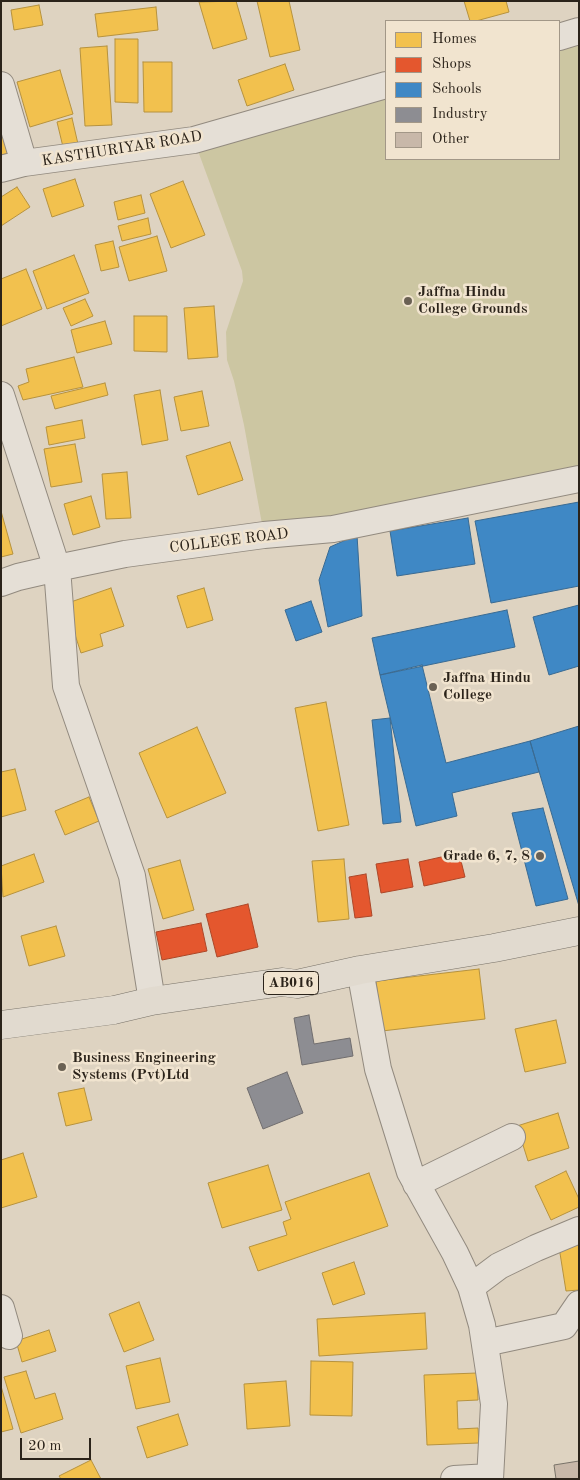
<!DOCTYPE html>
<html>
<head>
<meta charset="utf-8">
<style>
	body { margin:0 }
	#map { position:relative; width:580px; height:1480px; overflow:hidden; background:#ded3c1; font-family:"Old Standard TT",serif }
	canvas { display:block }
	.frame { position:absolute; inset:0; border:2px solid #2b231a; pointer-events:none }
	.legend { position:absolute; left:385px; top:20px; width:175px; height:140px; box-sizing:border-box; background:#f1e4cf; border:1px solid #a29787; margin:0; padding:6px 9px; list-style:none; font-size:15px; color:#2b231a }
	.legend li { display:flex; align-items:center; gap:10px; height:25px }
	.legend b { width:25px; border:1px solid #a29787 }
	.scale { position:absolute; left:20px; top:1438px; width:71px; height:22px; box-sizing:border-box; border:2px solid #2b231a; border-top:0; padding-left:6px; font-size:15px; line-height:18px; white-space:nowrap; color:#2b231a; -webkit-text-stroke:4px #f1e4cf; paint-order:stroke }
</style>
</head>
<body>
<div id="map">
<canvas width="580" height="1480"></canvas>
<div class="frame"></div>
<ul class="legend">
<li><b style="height:14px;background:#f2c14e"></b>Homes</li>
<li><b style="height:14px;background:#e4572e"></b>Shops</li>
<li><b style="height:14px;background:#3f88c5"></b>Schools</li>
<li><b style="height:14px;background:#8d8d92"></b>Industry</li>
<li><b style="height:14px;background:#c8b8a9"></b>Other</li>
</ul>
<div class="scale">20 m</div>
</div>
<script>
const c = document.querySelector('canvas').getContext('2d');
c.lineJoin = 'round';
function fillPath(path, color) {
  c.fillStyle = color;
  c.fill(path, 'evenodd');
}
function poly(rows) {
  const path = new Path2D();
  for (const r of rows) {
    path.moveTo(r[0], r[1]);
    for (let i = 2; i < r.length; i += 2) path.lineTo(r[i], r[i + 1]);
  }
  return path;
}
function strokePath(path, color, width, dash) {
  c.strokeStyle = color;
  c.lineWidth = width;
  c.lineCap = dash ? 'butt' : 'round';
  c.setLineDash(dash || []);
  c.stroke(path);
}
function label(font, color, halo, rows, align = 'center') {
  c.font = font + ' "Old Standard TT",serif';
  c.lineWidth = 5;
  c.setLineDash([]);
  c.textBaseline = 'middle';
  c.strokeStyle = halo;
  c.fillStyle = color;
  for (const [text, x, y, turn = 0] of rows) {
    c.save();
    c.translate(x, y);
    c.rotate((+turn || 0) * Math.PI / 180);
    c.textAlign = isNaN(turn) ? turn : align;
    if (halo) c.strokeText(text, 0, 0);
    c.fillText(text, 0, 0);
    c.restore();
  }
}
const green = poly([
	[579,31,579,479,264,535,244,425,234,381,227,360,226,332,243,281,242,271,194,140,386,85,386,159,559,159,559,37]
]);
const homes = poly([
	[236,1,247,39,213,49,199,2,236,1],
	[257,1,289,1,300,50,270,57,257,1],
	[464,1,506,1,509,12,476,21,470,21,464,1],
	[39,5,43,25,14,30,11,10,39,5],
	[156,7,158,30,98,37,95,14,156,7],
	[115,39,138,39,138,103,115,102,115,39],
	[107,46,112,125,85,126,80,48,107,46],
	[143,62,172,62,172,112,144,112,143,62],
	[285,64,294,90,247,106,238,80,285,64],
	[60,70,73,114,30,127,17,82,60,70],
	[1,100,15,152,1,155,1,100],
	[72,118,78,144,63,147,57,122,72,118],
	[75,179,84,206,52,217,43,189,75,179],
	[183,181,205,235,171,248,150,194,183,181],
	[17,187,30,207,1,226,1,197,17,187],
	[141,195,145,213,118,220,114,202,141,195],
	[148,218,151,234,122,241,118,226,148,218],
	[157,236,167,271,129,281,119,247,157,236],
	[113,241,119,267,101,271,95,245,113,241],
	[74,255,89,293,47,309,33,271,74,255],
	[26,269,42,309,1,326,1,279,26,269],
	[85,299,93,316,71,326,63,308,85,299],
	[214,306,218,357,188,359,184,308,214,306],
	[134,316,167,316,167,352,134,351,134,316],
	[105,321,112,344,77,353,71,330,105,321],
	[74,357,83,387,23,400,18,386,29,382,26,369,74,357],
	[105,383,108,395,55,409,51,396,105,383],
	[160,390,168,440,142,445,134,395,160,390],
	[202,391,209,426,181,431,174,397,202,391],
	[82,420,85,438,49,445,46,427,82,420],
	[230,442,243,480,198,495,186,456,230,442],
	[75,444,82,482,51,487,44,449,75,444],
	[127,472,131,518,106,519,102,474,127,472],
	[91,496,100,527,73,535,64,504,91,496],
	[1,511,13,554,1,557,1,511],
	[111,588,124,626,100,634,103,646,81,653,65,604,111,588],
	[204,588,213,620,187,628,177,596,204,588],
	[326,702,349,825,318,831,295,708,326,702],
	[197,727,226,793,167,818,139,753,197,727],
	[15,769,26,810,1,817,1,772,15,769],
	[89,797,99,821,65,835,55,811,89,797],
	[34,854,44,882,3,897,1,866,34,854],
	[344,859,349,919,318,922,312,861,344,859],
	[180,860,194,910,163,919,148,869,180,860],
	[56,926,65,956,29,966,21,936,56,926],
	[479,969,485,1019,382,1031,376,981,479,969],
	[556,1020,566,1063,525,1072,515,1029,556,1020],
	[84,1088,92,1120,66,1126,58,1093,84,1088],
	[558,1113,569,1148,528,1161,517,1126,558,1113],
	[23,1153,37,1197,1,1208,1,1160,23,1153],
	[268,1165,282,1210,222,1228,208,1183,268,1165],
	[566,1171,579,1199,579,1207,551,1220,535,1186,566,1171],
	[369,1173,388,1226,258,1271,249,1247,287,1235,283,1222,291,1219,285,1202,369,1173],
	[579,1244,579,1290,566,1291,559,1247,579,1244],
	[354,1262,365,1294,333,1305,322,1273,354,1262],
	[139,1302,154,1340,124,1352,109,1314,139,1302],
	[425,1313,427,1349,319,1356,317,1319,425,1313],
	[49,1330,56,1351,22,1362,16,1341,49,1330],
	[160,1358,170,1402,136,1409,126,1366,160,1358],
	[311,1361,353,1362,352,1416,310,1415,311,1361],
	[26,1371,35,1399,55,1393,63,1419,21,1433,4,1377,26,1371],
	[477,1373,478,1400,457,1401,458,1429,478,1428,479,1443,427,1445,424,1375,477,1373],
	[286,1381,290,1426,247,1429,244,1384,286,1381],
	[1,1386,13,1429,1,1432,1,1386],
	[178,1414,188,1445,147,1458,137,1427,178,1414],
	[91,1460,101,1479,61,1479,59,1476,91,1460]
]);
const shops = poly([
	[459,853,465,877,424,886,419,862,459,853],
	[408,859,413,887,381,893,376,864,408,859],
	[366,874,372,916,355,918,349,877,366,874],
	[248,904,258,947,217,957,206,914,248,904],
	[201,923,207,951,162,960,156,932,201,923]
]);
const schools = poly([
	[579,502,579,586,491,603,475,521,579,502],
	[468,518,475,564,397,576,390,531,468,518],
	[357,535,362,616,328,627,319,580,330,547,357,535],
	[311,601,322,632,296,641,285,610,311,601],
	[579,605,579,666,549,675,533,617,579,605],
	[507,610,515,647,380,675,372,638,507,610],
	[422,665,446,763,530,741,539,772,452,793,457,816,416,826,380,675,422,665],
	[390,718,401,822,383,824,372,720,390,718],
	[579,726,579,906,530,741,579,726],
	[543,808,568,899,536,906,512,813,543,808]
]);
const industry = poly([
	[309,1015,314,1044,350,1038,353,1056,302,1065,294,1018,309,1015],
	[287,1072,303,1113,263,1129,247,1088,287,1072]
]);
const building = poly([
	[579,1461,579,1479,556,1479,554,1465,579,1461]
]);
const minor = poly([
	[559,37,579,31],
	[1,85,24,163],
	[1,169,24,163,194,140,386,85],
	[1,395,57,568,125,554,264,535,333,529,579,479],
	[1,583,18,577,57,568,66,686,132,876,152,1001],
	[360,970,378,1069,410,1172,455,1253,471,1287,482,1325,494,1404,490,1479],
	[416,1184,512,1137],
	[471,1287,499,1266,536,1248,579,1230],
	[1,1308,9,1336],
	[485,1343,564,1326,579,1304],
	[454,1479,490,1477]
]);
const major = poly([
	[1,1025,114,1010,152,1001,282,982,297,984,360,970,494,948,579,931]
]);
const markers = [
	[408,301,5,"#6a6154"],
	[433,687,5,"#6a6154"],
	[540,856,5,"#6a6154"],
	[62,1067,5,"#6a6154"]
];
const shields = [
	[291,983,55]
];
const shieldNames = [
	["AB016",291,983]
];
const streetNames = [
	["KASTHURIYAR ROAD",122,149,-9],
	["COLLEGE ROAD",229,541,-7]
];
const poiNames = [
	["Jaffna Hindu",418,292],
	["College Grounds",418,309],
	["Jaffna Hindu",443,678],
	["College",443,695],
	["Grade 6, 7, 8",530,856,"right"],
	["Business Engineering",72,1058],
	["Systems (Pvt)Ltd",72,1075]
];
fillPath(green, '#ccc6a2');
fillPath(homes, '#f2c14e');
strokePath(homes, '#b6923e', 1);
fillPath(shops, '#e4572e');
strokePath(shops, '#ac4728', 1);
fillPath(schools, '#3f88c5');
strokePath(schools, '#396a92', 1);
fillPath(industry, '#8d8d92');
strokePath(industry, '#706d6e', 1);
fillPath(building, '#c8b8a9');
strokePath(building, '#787268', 1);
strokePath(minor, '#928a7f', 28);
strokePath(major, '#787268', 29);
strokePath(minor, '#e5dfd6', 26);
strokePath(major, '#e1dacf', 28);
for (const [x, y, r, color] of markers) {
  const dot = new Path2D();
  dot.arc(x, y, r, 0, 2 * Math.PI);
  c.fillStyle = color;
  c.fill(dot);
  strokePath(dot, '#f1e4cf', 2);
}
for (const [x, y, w] of shields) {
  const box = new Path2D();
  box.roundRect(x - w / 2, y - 11.5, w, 23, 4);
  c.fillStyle = '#f1e4cf';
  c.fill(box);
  strokePath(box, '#2b231a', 1);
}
label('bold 14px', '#2b231a', null, shieldNames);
label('15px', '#2b231a', '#f1e4cf', streetNames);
label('bold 15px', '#2b231a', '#f1e4cf', poiNames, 'left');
</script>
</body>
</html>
